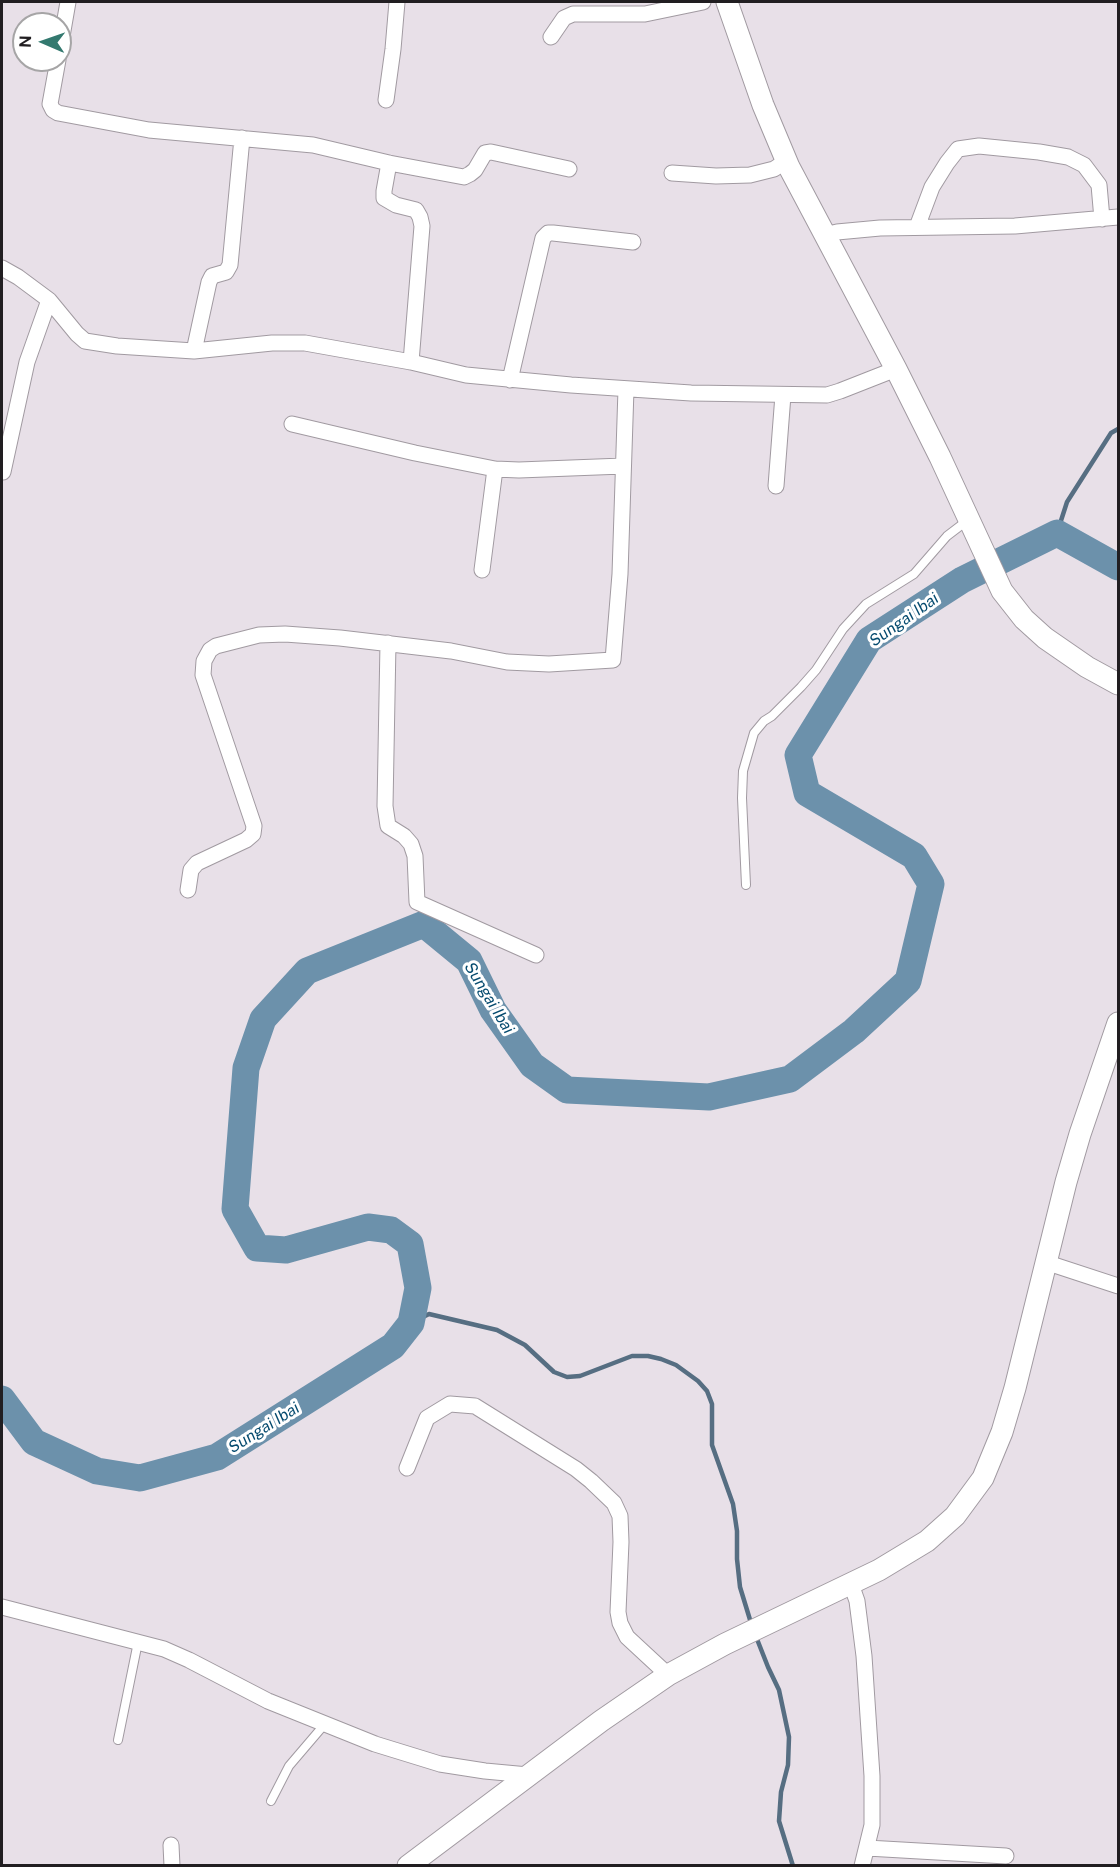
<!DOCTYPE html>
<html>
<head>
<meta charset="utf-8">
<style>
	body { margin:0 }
	#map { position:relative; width:1120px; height:1867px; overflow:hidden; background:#e8e0e8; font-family:"Public Sans",sans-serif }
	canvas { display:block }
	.frame { position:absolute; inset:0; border:3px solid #211e21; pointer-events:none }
	.north { position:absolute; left:12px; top:12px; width:60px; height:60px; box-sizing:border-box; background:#fff; border:2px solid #a6a5a6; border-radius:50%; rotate:272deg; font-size:16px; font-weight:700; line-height:24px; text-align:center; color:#211e21 }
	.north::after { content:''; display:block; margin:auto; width:21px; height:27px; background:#33796f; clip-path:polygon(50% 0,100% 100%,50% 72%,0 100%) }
</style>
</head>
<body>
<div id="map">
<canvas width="1120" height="1867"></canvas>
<div class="frame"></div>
<div class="north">N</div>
</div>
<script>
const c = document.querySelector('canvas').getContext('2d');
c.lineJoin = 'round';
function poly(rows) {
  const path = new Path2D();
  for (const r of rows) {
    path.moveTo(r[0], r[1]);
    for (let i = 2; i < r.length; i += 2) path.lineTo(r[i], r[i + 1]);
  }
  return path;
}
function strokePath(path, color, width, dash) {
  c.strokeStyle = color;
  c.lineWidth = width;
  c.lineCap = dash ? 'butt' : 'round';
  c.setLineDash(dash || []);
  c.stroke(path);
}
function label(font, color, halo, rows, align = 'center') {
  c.font = font + ' "Public Sans",sans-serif';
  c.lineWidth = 6;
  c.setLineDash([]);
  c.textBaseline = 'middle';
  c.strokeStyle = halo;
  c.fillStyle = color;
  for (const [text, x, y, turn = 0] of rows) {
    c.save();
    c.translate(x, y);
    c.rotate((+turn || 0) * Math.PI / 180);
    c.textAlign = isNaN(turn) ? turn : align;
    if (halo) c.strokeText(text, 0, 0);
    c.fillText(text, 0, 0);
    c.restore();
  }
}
const stream = poly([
	[1057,533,1067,502,1111,433,1118,429],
	[411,1323,429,1314,497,1330,525,1345,554,1372,567,1377,580,1376,632,1356,648,1356,661,1359,676,1365,698,1381,707,1391,712,1404,712,1445,733,1504,737,1531,737,1559,740,1587,751,1623],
	[755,1634,768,1667,779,1690,789,1737,788,1765,781,1792,779,1821,793,1866]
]);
const river = poly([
	[2,1399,34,1442,97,1471,140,1478,217,1457,393,1346,411,1323,418,1288,410,1244,391,1230,368,1227,286,1250,257,1248,235,1209,246,1068,263,1019,307,971,424,924,469,961,493,1010,532,1065,567,1090,709,1097,790,1079,854,1031,908,981,931,884,914,856,807,793,798,755,869,640,962,580,1057,533,1118,567]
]);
const lane = poly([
	[746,885,742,798,743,771,754,733,764,721,772,716,801,687,816,670,843,629,866,604,914,574,947,536,968,520],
	[118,1740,138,1642],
	[271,1801,289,1766,324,1725]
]);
const street = poly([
	[551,37,564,18,573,14,645,14,703,2],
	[60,48,68,2],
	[58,60,50,104,53,110,58,113,149,130,313,145,389,163,464,177,470,174,475,170,485,153,491,152,569,169],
	[386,100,393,49,397,2],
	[389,163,384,191,384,198,396,205,416,210,420,217,422,226,411,362],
	[672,173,716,176,750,175,774,169,786,161],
	[917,227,932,187,947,163,958,149,979,146,1039,152,1068,157,1084,165,1099,185,1102,219],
	[824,235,837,232,880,228,1015,226,1118,217],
	[2,268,18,277,49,300,77,334,85,341,117,346,194,351,272,343,305,343,411,362,466,375,571,385,691,393,827,395,840,391,896,369],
	[194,351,209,282,212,276,226,272,230,265,242,138],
	[510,380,543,238,548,233,553,233,633,242],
	[292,424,415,453,495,469,519,470,623,466],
	[3,472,27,362,49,300],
	[776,486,783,395],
	[482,570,495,469],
	[388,643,385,806,388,826,404,836,411,844,415,856,417,902,536,955],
	[188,890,191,870,197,863,246,840,253,834,254,826,203,675,204,661,210,650,216,646,259,635,285,634,340,638,451,651,507,662,549,664,613,660,620,574,626,389],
	[1045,1262,1118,1286],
	[407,1468,427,1418,450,1404,475,1406,576,1469,591,1481,614,1503,620,1516,621,1542,618,1612,620,1623,627,1637,668,1675],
	[851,1584,857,1601,864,1656,872,1776,872,1825,862,1866],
	[2,1607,164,1649,189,1660,268,1701,375,1744,440,1764,485,1771,528,1775],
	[171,1845,172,1866],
	[867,1848,1006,1856]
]);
const secondary = poly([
	[727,2,763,105,789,167,896,369,940,457,1002,591,1024,619,1045,638,1087,667,1118,684],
	[408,1866,601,1721,668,1675,725,1644,879,1570,927,1541,955,1516,983,1478,1002,1432,1015,1388,1066,1182,1080,1134,1118,1023]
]);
const waterNames = [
	["Sungai Ibai",904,620,-35],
	["Sungai Ibai",489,998,59],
	["Sungai Ibai",264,1428,-32]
];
strokePath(stream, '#566e82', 4.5);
strokePath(river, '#6c91ab', 27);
strokePath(lane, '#a19aa1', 10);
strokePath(street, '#a19aa1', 17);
strokePath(secondary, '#a19aa1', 23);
strokePath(lane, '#fff', 8);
strokePath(street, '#fff', 15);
strokePath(secondary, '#fff', 21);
label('italic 16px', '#064b6f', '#fff', waterNames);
</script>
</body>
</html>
